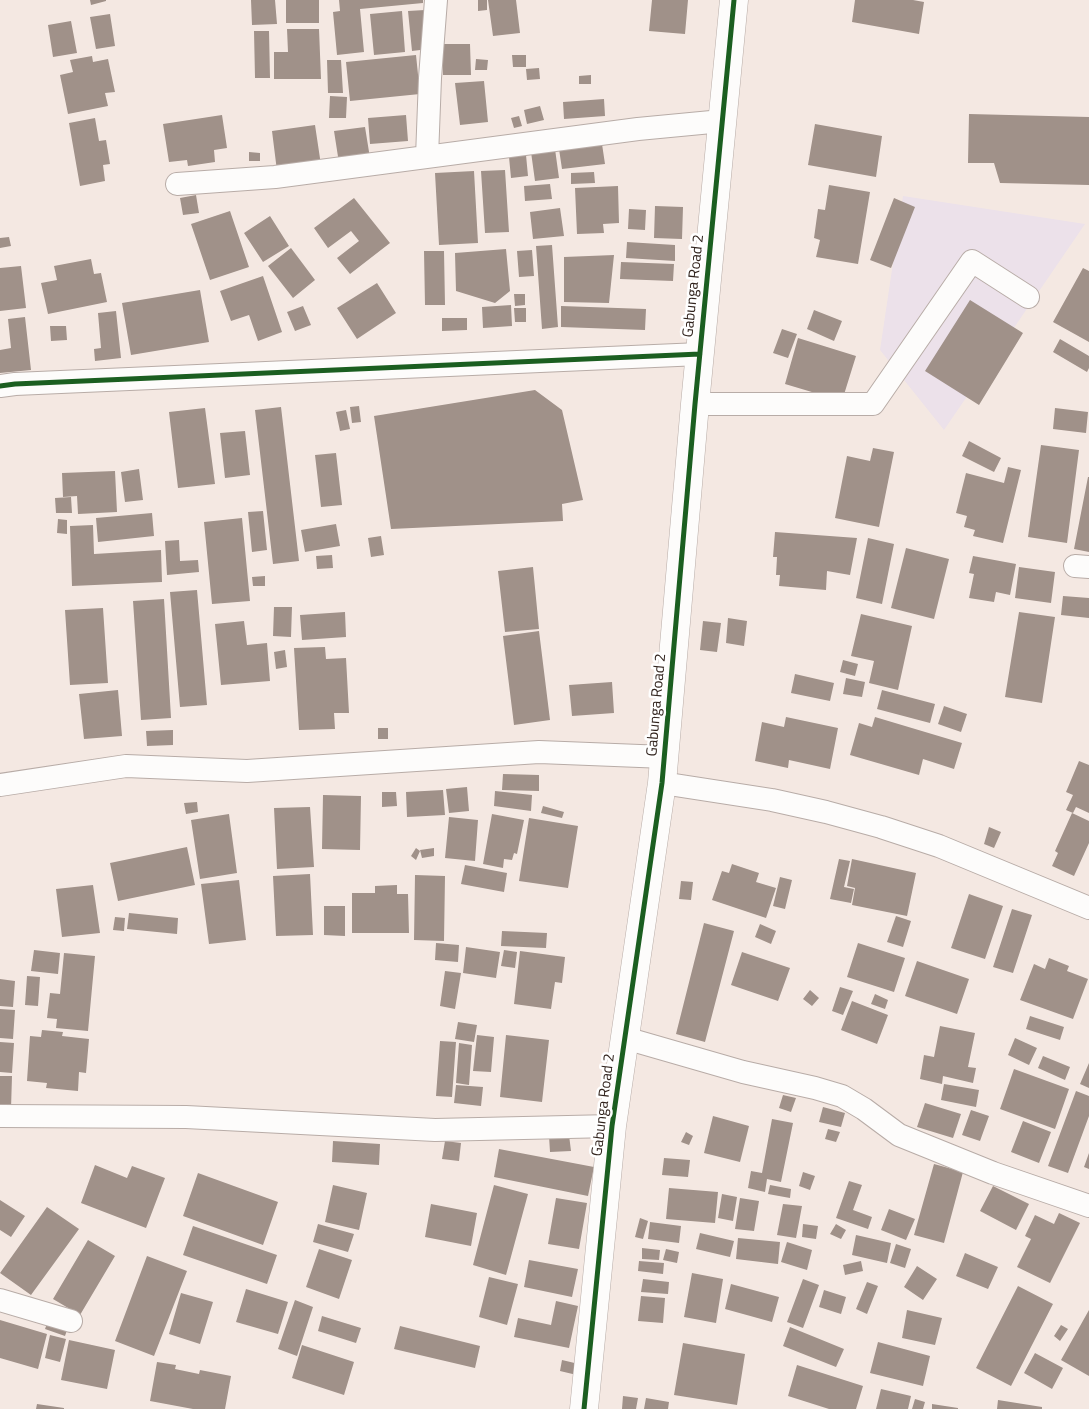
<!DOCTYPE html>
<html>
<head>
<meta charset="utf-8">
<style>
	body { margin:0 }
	canvas { display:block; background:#f4e8e2 }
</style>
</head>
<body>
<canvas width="1089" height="1409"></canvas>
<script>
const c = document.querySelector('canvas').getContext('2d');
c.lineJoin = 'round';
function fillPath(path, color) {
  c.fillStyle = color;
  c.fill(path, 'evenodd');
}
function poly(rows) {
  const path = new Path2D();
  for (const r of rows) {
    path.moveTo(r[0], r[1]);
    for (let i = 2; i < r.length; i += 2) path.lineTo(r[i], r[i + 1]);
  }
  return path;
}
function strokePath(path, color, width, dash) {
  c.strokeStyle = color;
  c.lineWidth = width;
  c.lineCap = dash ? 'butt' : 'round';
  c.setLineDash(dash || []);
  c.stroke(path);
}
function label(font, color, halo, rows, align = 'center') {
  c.font = font + ' "Titillium Web",sans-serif';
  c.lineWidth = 5;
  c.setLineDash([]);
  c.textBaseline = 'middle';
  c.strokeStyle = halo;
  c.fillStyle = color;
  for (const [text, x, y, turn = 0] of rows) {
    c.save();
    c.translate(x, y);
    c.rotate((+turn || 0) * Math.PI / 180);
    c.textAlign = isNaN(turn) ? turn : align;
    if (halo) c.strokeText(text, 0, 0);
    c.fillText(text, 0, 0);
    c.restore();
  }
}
const industrial = poly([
	[903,196,1085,224,944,430,880,350]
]);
const building = poly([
	[90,0,106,0,106,1,91,5],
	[251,0,275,0,277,24,252,25],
	[286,0,319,0,319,23,286,23],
	[339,0,423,0,423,3,360,9,364,52,337,55,333,12,340,11],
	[478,0,487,0,487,10,478,11],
	[488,0,516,0,520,33,493,36],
	[652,0,688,0,685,34,649,31],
	[855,0,913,0,924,2,919,34,852,22],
	[425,10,428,49,412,51,408,11],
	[402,11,405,52,374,55,370,14],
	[110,14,115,46,96,49,90,17],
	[71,21,77,53,53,57,48,25],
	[287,29,319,29,321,79,274,79,274,52,288,52],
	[254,31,269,31,270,78,255,78],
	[442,44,470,44,471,75,443,75],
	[416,55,420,94,350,101,346,62],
	[512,55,526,55,526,67,513,67],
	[92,56,93,62,108,59,115,92,105,93,108,106,68,114,60,75,73,72,70,60],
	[476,59,488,60,487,70,475,70],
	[327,60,341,60,343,93,328,93],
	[539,68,540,79,527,80,526,69],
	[591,75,591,84,579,84,579,76],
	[484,81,488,122,460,125,455,83],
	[330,96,347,97,346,118,329,118],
	[604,99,605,116,564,119,563,102],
	[540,106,544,120,527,124,524,110],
	[969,114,1089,117,1089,185,1000,183,994,163,968,163],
	[222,115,227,148,214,150,215,162,188,166,187,160,169,162,163,124],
	[406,115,408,141,370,144,368,118],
	[519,116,522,126,514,128,511,118],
	[95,118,99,141,106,140,110,164,103,165,105,181,80,186,69,123],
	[815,124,882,136,876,177,808,165],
	[315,125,321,165,277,171,272,131],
	[365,127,370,158,339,163,334,131],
	[602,144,605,164,562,169,559,149],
	[555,149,559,178,535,181,531,152],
	[249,152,260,153,260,161,249,161],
	[526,155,528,176,511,178,509,157],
	[505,170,509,232,485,233,481,171],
	[474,171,478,243,439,245,435,173],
	[594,172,595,183,571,184,571,173],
	[550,184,552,199,525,201,524,186],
	[829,185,870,192,858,264,816,257,820,240,814,238,818,209,825,210],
	[618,186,619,223,603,224,604,233,577,234,575,188],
	[196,195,199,213,183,215,180,198],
	[354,198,390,243,350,274,337,258,359,241,351,231,328,248,314,228],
	[894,198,915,207,891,268,870,260],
	[655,206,683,207,682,239,654,238],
	[560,208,564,236,533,239,530,212],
	[629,209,646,210,645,230,628,229],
	[230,211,249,267,210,280,191,224],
	[270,216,289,246,263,262,244,233],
	[9,237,11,246,0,248,0,238],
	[627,242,675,245,675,261,626,258],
	[552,245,558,327,542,329,536,246],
	[291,248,315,280,293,298,268,266],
	[506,249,510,291,495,303,456,291,455,253],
	[532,250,534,276,519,277,517,251],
	[424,251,444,251,445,305,425,305],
	[614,255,609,303,564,302,564,257],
	[91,259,94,274,101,273,107,302,48,314,41,283,57,280,54,266],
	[621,262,674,264,673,281,620,279],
	[21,266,26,308,0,311,0,268],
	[1083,268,1089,271,1089,342,1053,322],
	[263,276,282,332,258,341,249,315,231,321,220,291],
	[377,283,396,313,357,339,337,308],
	[200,290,209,342,131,355,122,303],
	[514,294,525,294,525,305,515,306],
	[970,300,1023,333,979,405,925,371],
	[511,305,512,326,483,328,482,307],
	[303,306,311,325,295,331,287,312],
	[561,306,646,309,645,330,561,327],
	[514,308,526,308,526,322,515,322],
	[814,310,842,321,834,341,807,329],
	[116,311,121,358,95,361,94,349,101,348,98,313],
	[25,317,31,370,0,373,0,350,11,348,8,319],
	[442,318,467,318,467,330,442,331],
	[50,326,66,326,67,340,51,341],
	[782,329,797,334,788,358,773,353],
	[798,338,856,356,842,401,785,384],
	[1060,339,1089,356,1089,368,1087,372,1053,352],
	[535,390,562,410,583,500,562,504,563,521,391,529,374,416],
	[359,406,361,422,352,423,350,407],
	[281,407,299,561,273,564,255,410],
	[205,408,215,484,178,488,169,412],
	[1055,408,1088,412,1086,433,1053,429],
	[346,410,350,429,340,431,336,412],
	[245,431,250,475,225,478,220,433],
	[969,441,1001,458,994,472,962,456],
	[1041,445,1079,450,1067,543,1028,537],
	[873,448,894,452,879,527,835,518,847,456,870,461],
	[336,453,342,505,321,507,315,455],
	[1008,467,1021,470,1003,543,973,536,975,530,964,527,967,516,956,513,966,473,1004,483],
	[139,469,143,500,125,502,121,472],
	[115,471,117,512,78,514,77,496,63,497,62,473],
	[1088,477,1089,477,1089,552,1074,549],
	[71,497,72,513,56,513,55,498],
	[263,511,267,550,252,552,248,512],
	[152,513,154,536,98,542,96,518],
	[242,518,250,601,212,604,204,522],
	[58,519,67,520,67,534,57,533],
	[336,524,340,546,305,552,301,530],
	[93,525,94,554,161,550,162,582,72,586,70,526],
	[775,532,857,538,850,575,827,571,826,590,779,586,780,575,776,575,777,557,773,557],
	[381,536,384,555,371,557,368,538],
	[868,538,894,544,882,604,856,598],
	[179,540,180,561,198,560,199,572,167,575,165,541],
	[906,548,949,559,934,619,891,608],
	[332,555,333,568,317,569,316,556],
	[973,556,1016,564,1010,595,996,592,994,602,969,598,974,574,969,573],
	[533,567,539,629,505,632,498,571],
	[1019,567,1055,572,1051,603,1015,598],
	[265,576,265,586,253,586,252,577],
	[197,590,207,705,180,707,170,592],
	[1063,596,1089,598,1089,618,1061,615],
	[164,599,171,718,141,720,133,601],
	[274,607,292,607,291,637,273,636],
	[103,608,108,683,70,685,65,610],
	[345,612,346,637,302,640,300,615],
	[1019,612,1055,617,1042,703,1005,697],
	[861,614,912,626,898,690,869,683,874,661,851,656],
	[728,618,747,621,744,646,726,643],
	[244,621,247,645,267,643,270,681,221,685,215,624],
	[703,621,721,623,717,652,700,650],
	[539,631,550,720,514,725,503,636],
	[325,647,326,659,346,658,349,713,334,713,335,729,299,730,294,648],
	[285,650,287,667,276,669,274,652],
	[843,660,858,664,855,676,840,672],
	[795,674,834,683,830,701,791,693],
	[846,678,865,682,862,697,843,694],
	[612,682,614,713,572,716,569,685],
	[118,690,122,736,84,739,79,694],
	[882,690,935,704,930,723,877,709],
	[944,706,967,714,961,732,938,724],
	[786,717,838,728,830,769,789,760,788,768,755,761,762,722,784,727],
	[875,717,962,743,954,769,923,759,919,775,850,755,859,723,872,727],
	[378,728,388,728,388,739,378,739],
	[173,730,173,745,147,746,146,731],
	[1079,761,1089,765,1089,813,1076,807,1073,813,1066,810,1073,795,1066,792],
	[503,774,539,775,539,791,502,790],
	[467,787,469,811,449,813,446,789],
	[443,790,445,815,407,817,406,792],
	[495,791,532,795,531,811,494,806],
	[382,792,396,792,397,806,382,807],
	[323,795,361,796,360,850,322,849],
	[197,802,198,812,186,814,184,803],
	[543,806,564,812,562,818,541,813],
	[310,807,314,867,277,869,274,808],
	[1072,813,1089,821,1089,843,1074,876,1052,866,1058,853,1055,851],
	[229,814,237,873,200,879,191,820],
	[492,814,524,820,517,854,514,853,512,860,504,859,503,868,483,864],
	[449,817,478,820,475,861,445,858],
	[529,818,578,826,568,888,519,881],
	[989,827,1001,832,994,848,984,844],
	[187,847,195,885,118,901,110,863],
	[416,848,420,851,416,860,411,856],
	[434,848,434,856,422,858,420,850],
	[839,859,850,861,844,887,854,889,851,903,830,899],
	[852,859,916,873,907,916,852,905,855,888,847,886],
	[732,864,759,873,756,882,776,888,766,918,712,900,722,871,729,873],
	[465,865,507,873,504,892,461,884],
	[310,874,313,935,276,936,273,876],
	[415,875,445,876,444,941,414,940],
	[780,877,792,880,785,909,773,906],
	[239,880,246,940,209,944,201,884],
	[681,881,693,882,691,900,679,899],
	[93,885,100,933,62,937,56,889],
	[397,885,397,894,408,894,409,933,352,933,352,893,375,893,375,886],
	[969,894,1003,906,985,959,951,948],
	[324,906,345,906,345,936,324,935],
	[1012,909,1032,915,1013,973,993,967],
	[129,913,178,918,177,934,127,929],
	[896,916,911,921,903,947,887,942],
	[115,917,125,918,124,931,113,930],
	[704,923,734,931,705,1042,676,1034],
	[760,924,776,931,771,944,755,937],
	[502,931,547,933,546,948,501,946],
	[436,943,459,945,458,962,435,960],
	[858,943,905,958,894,992,847,977],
	[466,947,500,952,496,978,463,973],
	[34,950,60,953,58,974,31,971],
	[504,950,517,952,515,968,501,966],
	[520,951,565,957,562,983,555,982,551,1009,514,1004],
	[742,952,790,968,778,1001,731,985],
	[64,953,95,956,88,1031,56,1028,57,1019,47,1018,50,993,60,994],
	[1049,958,1069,966,1067,971,1088,979,1073,1019,1020,1000,1034,964,1045,969],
	[917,961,969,979,957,1014,905,996],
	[445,971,461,973,455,1009,440,1006],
	[27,976,40,977,38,1006,25,1005],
	[0,979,15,981,13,1007,0,1006],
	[840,987,853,991,843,1015,832,1011],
	[810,990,819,998,812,1006,803,999],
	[875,994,888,1000,885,1009,871,1004],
	[852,1001,888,1015,877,1044,841,1030],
	[0,1009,15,1010,13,1039,0,1038],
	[1030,1016,1064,1027,1060,1040,1026,1029],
	[458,1022,477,1025,474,1042,455,1039],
	[940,1026,975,1033,968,1067,976,1068,973,1083,943,1076,942,1084,920,1079,924,1055,934,1057],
	[42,1030,63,1032,62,1036,89,1039,86,1073,79,1072,78,1091,46,1088,47,1083,27,1081,30,1036,41,1037],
	[477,1035,494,1037,491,1072,473,1071],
	[506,1035,549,1040,542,1102,500,1097],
	[1015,1038,1037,1048,1029,1065,1008,1055],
	[440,1041,456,1042,452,1097,436,1096],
	[0,1042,14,1043,12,1073,0,1072],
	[459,1043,472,1045,469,1085,456,1083],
	[1043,1056,1070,1067,1065,1080,1038,1068],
	[1089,1063,1089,1088,1080,1084],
	[1014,1069,1069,1089,1055,1129,1000,1109],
	[0,1076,12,1076,11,1109,0,1109],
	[944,1084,979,1090,976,1107,941,1100],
	[456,1085,483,1087,481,1106,454,1103],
	[1076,1091,1089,1096,1089,1116,1068,1173,1048,1166],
	[783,1095,796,1098,791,1112,779,1108],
	[925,1103,961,1114,953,1138,917,1127],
	[823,1107,845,1113,841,1127,819,1122],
	[971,1110,989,1116,980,1141,962,1135],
	[713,1116,749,1126,740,1162,704,1153],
	[772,1119,793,1123,781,1182,767,1179,765,1192,748,1188,751,1171,762,1173],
	[1023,1121,1051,1132,1039,1163,1011,1152],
	[828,1129,840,1132,836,1142,825,1139],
	[686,1132,693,1136,689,1145,681,1142],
	[569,1135,571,1151,550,1152,549,1136],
	[333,1141,380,1144,379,1165,332,1162],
	[445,1141,461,1143,459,1161,442,1159],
	[499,1149,594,1167,588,1196,494,1177],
	[1089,1153,1089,1169,1084,1167],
	[664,1158,690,1160,688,1177,662,1175],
	[934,1164,963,1172,944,1243,914,1235],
	[95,1165,127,1178,132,1166,165,1178,146,1228,81,1203],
	[803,1172,815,1176,810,1190,799,1186],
	[198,1173,278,1202,263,1245,183,1216],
	[849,1181,862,1185,853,1210,872,1217,868,1229,836,1218],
	[333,1185,367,1193,359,1230,325,1222],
	[494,1185,528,1194,506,1275,473,1265],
	[770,1185,791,1189,790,1198,768,1194],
	[993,1186,1029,1204,1016,1230,980,1211],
	[669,1188,718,1192,715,1223,666,1219],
	[722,1194,737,1197,733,1221,718,1218],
	[556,1198,587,1203,579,1249,548,1244],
	[740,1198,759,1201,754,1231,735,1229],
	[0,1200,25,1216,11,1237,0,1230],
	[431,1204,477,1213,471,1246,425,1237],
	[783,1204,802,1206,796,1238,777,1235],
	[47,1207,79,1229,31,1295,0,1273],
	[889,1209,915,1219,906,1240,881,1230],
	[1059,1213,1080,1223,1050,1283,1017,1267,1031,1239,1025,1236,1035,1215,1054,1224],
	[640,1218,648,1221,643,1239,635,1237],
	[650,1222,681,1226,679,1243,648,1239],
	[318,1224,354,1234,348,1252,313,1242],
	[803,1224,818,1226,816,1239,802,1237],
	[836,1224,846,1230,841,1239,830,1234],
	[193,1226,277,1255,267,1284,183,1255],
	[700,1233,734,1241,730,1257,696,1249],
	[856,1235,891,1243,887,1263,852,1255],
	[738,1238,780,1242,778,1264,736,1259],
	[88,1240,115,1256,80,1315,53,1299],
	[787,1242,812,1250,807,1270,781,1262],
	[896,1244,911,1249,905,1268,890,1263],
	[642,1248,660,1250,659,1260,642,1259],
	[319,1249,352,1260,339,1299,306,1287],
	[666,1249,679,1252,677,1263,663,1260],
	[965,1253,998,1267,988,1289,956,1276],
	[147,1256,187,1271,154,1356,115,1341],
	[529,1260,578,1269,572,1297,524,1287],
	[639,1261,664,1263,663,1274,638,1271],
	[861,1261,863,1271,845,1275,843,1265],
	[917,1266,937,1279,923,1300,904,1287],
	[692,1273,723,1279,716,1323,684,1317],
	[489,1277,518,1284,507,1325,479,1317],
	[643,1279,669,1282,668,1294,641,1292],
	[803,1279,819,1285,803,1328,787,1322],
	[867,1282,878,1286,867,1314,856,1309],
	[731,1284,779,1297,772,1322,725,1309],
	[1018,1286,1053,1304,1011,1386,976,1368],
	[246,1289,288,1302,278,1334,236,1322],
	[824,1290,846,1297,841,1314,819,1307],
	[181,1293,213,1302,200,1344,169,1334],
	[641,1296,665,1298,663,1323,638,1321],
	[295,1300,313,1307,297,1356,278,1349],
	[556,1301,578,1306,569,1348,514,1337,518,1318,551,1325],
	[907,1310,942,1318,935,1345,902,1338],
	[1089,1310,1089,1376,1061,1360],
	[322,1316,361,1328,356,1343,318,1331],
	[0,1320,47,1334,38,1369,0,1358],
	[48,1321,68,1327,65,1336,45,1329],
	[1061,1325,1068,1329,1060,1341,1054,1336],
	[400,1326,480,1346,475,1368,394,1349],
	[790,1327,844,1349,836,1367,783,1346],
	[50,1335,66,1339,60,1362,45,1358],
	[69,1340,115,1350,107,1389,61,1380],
	[878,1342,930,1356,923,1386,870,1373],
	[683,1343,745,1354,737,1405,674,1395],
	[302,1345,354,1362,344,1395,292,1378],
	[1035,1353,1063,1368,1052,1389,1024,1373],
	[562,1360,583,1365,581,1376,560,1371],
	[157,1362,176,1365,175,1369,199,1374,200,1370,231,1376,225,1409,193,1409,150,1401],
	[797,1365,863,1386,856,1409,829,1409,788,1396],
	[881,1389,911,1396,908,1409,876,1409],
	[623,1396,638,1398,636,1409,622,1409],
	[646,1398,669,1402,668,1409,644,1409],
	[915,1399,925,1402,923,1409,912,1409],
	[998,1400,1042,1407,1042,1409,997,1409],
	[37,1404,64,1408,64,1409,36,1409],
	[932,1404,958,1408,958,1409,932,1409]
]);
const minor = poly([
	[427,157,430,78,436,0],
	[177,184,275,177,638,129,722,121],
	[0,386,15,384,700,354],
	[695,404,873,404,972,261,1028,297],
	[1075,566,1089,567],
	[662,783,772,800,826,812,881,827,939,846,1089,908],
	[0,785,126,766,247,771,539,752,665,757],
	[625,1038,743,1072,815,1088,842,1096,864,1109,899,1135,993,1173,1089,1206],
	[0,1116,186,1117,435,1130,612,1126],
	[0,1300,71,1321]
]);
const tertiary = poly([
	[584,1409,612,1126,662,783,695,404,734,0]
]);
const cycleway = poly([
	[0,386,15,384,700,354],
	[584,1409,612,1126,662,783,695,404,734,0]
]);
const streetNames = [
	["Gabunga Road 2",694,286,-84],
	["Gabunga Road 2",657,705,-85],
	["Gabunga Road 2",604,1105,-83]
];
fillPath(industrial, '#ece1ea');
fillPath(building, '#a09189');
strokePath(minor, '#b8aca7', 24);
strokePath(tertiary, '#b8aca7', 29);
strokePath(minor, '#fdfcfb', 22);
strokePath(tertiary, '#fdfcfb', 28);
strokePath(cycleway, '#1b5e20', 5);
label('15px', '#31231d', '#fff', streetNames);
</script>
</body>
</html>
